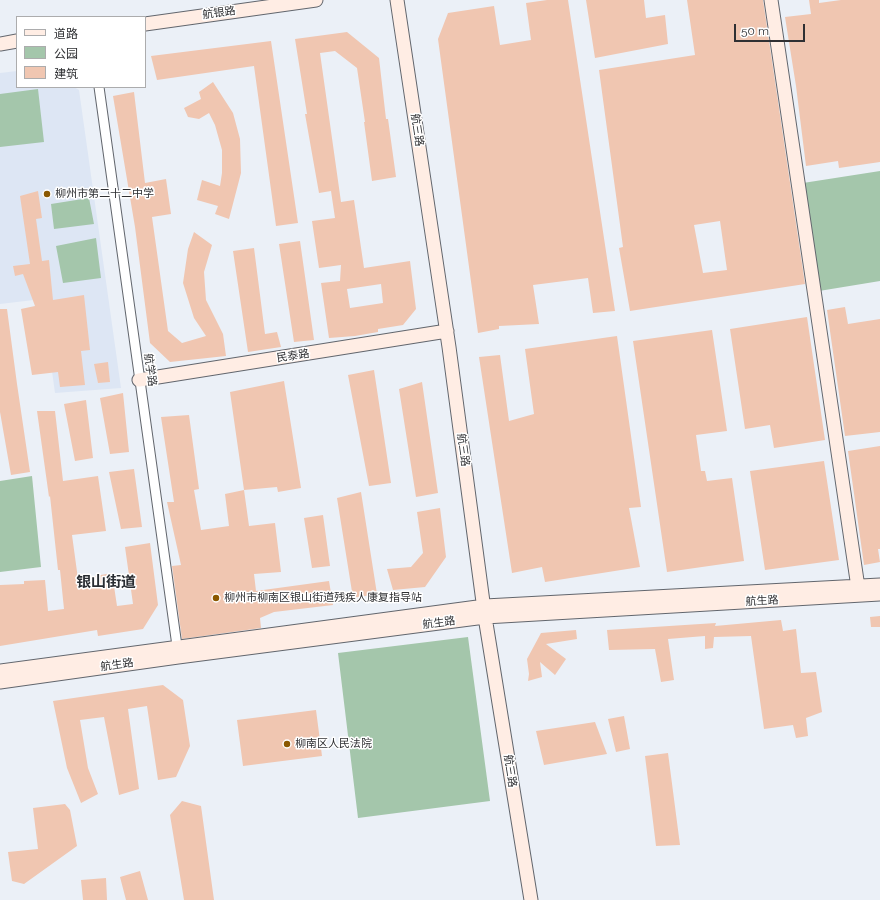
<!DOCTYPE html>
<html>
<head>
<meta charset="utf-8">
<style>
	body { margin:0 }
	#map { position:relative; width:880px; height:900px; overflow:hidden; background:#ebf0f7; font-family:Raleway,"Noto Sans SC",sans-serif }
	canvas { display:block }
	.legend { position:absolute; left:16px; top:16px; width:130px; height:72px; box-sizing:border-box; background:#fff; border:1px solid #acacad; margin:0; padding:5px 7px; list-style:none; font-size:12px; color:#2f3033 }
	.legend li { display:flex; align-items:center; gap:8px; height:20px }
	.legend b { width:20px; border:1px solid #acacad }
	.scale { position:absolute; left:734px; top:24px; width:71px; height:18px; box-sizing:border-box; border:2px solid #2f3033; border-top:0; padding-left:5px; font-size:12px; line-height:14px; white-space:nowrap; color:#2f3033; -webkit-text-stroke:3px #fff; paint-order:stroke }
</style>
</head>
<body>
<div id="map">
<canvas width="880" height="900"></canvas>
<ul class="legend">
<li><b style="height:5px;background:#ffede4"></b>道路</li>
<li><b style="height:11px;background:#a4c6ab"></b>公园</li>
<li><b style="height:11px;background:#f0c6b1"></b>建筑</li>
</ul>
<div class="scale">50 m</div>
</div>
<script>
const c = document.querySelector('canvas').getContext('2d');
c.lineJoin = 'round';
function fillPath(path, color) {
  c.fillStyle = color;
  c.fill(path, 'evenodd');
}
function poly(rows) {
  const path = new Path2D();
  for (const r of rows) {
    path.moveTo(r[0], r[1]);
    for (let i = 2; i < r.length; i += 2) path.lineTo(r[i], r[i + 1]);
  }
  return path;
}
function strokePath(path, color, width, dash) {
  c.strokeStyle = color;
  c.lineWidth = width;
  c.lineCap = dash ? 'butt' : 'round';
  c.setLineDash(dash || []);
  c.stroke(path);
}
function label(font, color, halo, rows, align = 'center') {
  c.font = font + ' Raleway,"Noto Sans SC",sans-serif';
  c.lineWidth = 3;
  c.setLineDash([]);
  c.textBaseline = 'middle';
  c.strokeStyle = halo;
  c.fillStyle = color;
  for (const [text, x, y, turn = 0] of rows) {
    c.save();
    c.translate(x, y);
    c.rotate((+turn || 0) * Math.PI / 180);
    c.textAlign = isNaN(turn) ? turn : align;
    if (halo) c.strokeText(text, 0, 0);
    c.fillText(text, 0, 0);
    c.restore();
  }
}
const built = poly([
	[17,71,17,87,74,87,79,90,121,388,55,393,42,299,0,304,0,73]
]);
const green = poly([
	[38,89,44,142,0,147,0,94],
	[880,171,880,281,819,291,803,183],
	[89,198,94,224,54,229,51,204],
	[96,238,101,278,63,283,56,246],
	[32,476,41,567,0,572,0,481],
	[468,637,490,801,358,818,338,653]
]);
const building = poly([
	[547,0,568,0,615,311,593,313,588,278,533,285,539,324,499,326,499,329,478,333,438,39,448,13,494,6,500,45,531,40,526,3],
	[586,0,644,0,646,18,665,15,668,44,595,58],
	[687,0,763,0,805,284,630,311,619,248,623,247,599,70,695,55],
	[720,221,727,270,703,273,694,225],
	[809,0,819,0,819,3,841,0,880,0,880,162,839,168,838,161,806,166,796,86,785,17,811,14],
	[347,32,379,58,386,119,388,119,396,177,372,181,364,122,365,122,357,68,335,51,320,53,341,202,354,200,364,268,410,261,416,309,403,325,378,329,378,332,355,336,329,338,321,283,340,281,341,265,319,268,312,221,335,218,331,191,319,193,305,114,307,114,295,39],
	[381,284,383,303,350,308,347,289],
	[271,41,298,223,276,226,254,66,157,80,151,56],
	[213,82,233,113,240,139,241,173,229,219,215,214,218,206,197,200,202,180,220,186,222,173,222,150,215,125,209,113,199,119,188,117,184,108,201,99,199,92],
	[134,92,145,183,166,179,171,214,152,217,168,331,182,343,206,336,194,318,183,283,188,249,194,232,212,245,204,272,206,300,223,334,226,356,170,362,150,343,135,227,113,96],
	[38,191,42,218,36,219,42,261,49,260,53,300,84,295,90,350,81,351,85,385,60,387,58,372,32,375,21,309,35,306,23,274,15,276,13,266,30,264,20,196],
	[300,241,314,340,294,342,279,244],
	[254,248,265,334,277,332,281,347,248,352,233,251],
	[845,307,848,324,880,319,880,432,845,436,827,310],
	[0,309,7,309,17,384,30,472,11,475,0,412],
	[807,317,825,440,774,448,770,425,745,429,730,329],
	[712,330,727,431,696,435,701,471,705,471,707,481,732,478,744,561,667,572,633,341],
	[617,336,641,507,629,508,640,567,545,582,542,567,512,573,479,357,500,355,509,421,534,414,525,349],
	[108,362,110,382,98,383,94,364],
	[374,370,391,483,369,486,348,375],
	[284,381,301,488,278,492,277,487,244,490,230,392],
	[422,382,438,493,416,497,399,389],
	[123,393,129,452,110,454,100,398],
	[86,400,93,458,75,461,64,404],
	[37,411,55,411,63,481,98,476,106,531,72,535,78,579,112,573,117,606,133,604,125,547,150,543,158,605,143,629,98,636,97,630,0,646,0,585,24,584,24,581,45,580,48,611,64,609,60,570,58,570,50,496,49,497],
	[189,415,199,489,194,490,201,530,229,526,225,494,244,490,249,526,275,523,281,572,254,574,256,591,329,581,333,605,274,612,260,618,261,628,182,639,172,566,181,565,167,502,174,502,161,417],
	[880,446,880,549,878,549,880,562,864,565,848,451],
	[824,461,839,560,765,570,750,471],
	[134,469,142,527,121,529,109,472],
	[361,492,377,594,353,598,337,498],
	[440,508,446,557,425,587,393,590,387,569,411,567,423,553,417,512],
	[323,515,330,566,312,568,304,518],
	[880,616,880,627,871,627,870,617],
	[781,620,783,631,796,629,801,673,816,672,822,712,806,718,808,736,796,738,793,725,764,729,751,636,714,637,713,648,705,649,705,636,668,639,674,680,661,682,655,649,609,650,607,630,716,623,715,626],
	[576,630,577,639,546,644,566,659,555,675,540,662,542,677,528,681,529,674,527,659,541,633],
	[163,685,183,700,190,746,176,777,158,780,147,706,128,709,139,789,119,795,104,717,80,720,88,768,98,794,81,803,67,768,53,701],
	[316,710,322,756,243,766,237,720],
	[624,716,630,749,616,752,608,719],
	[595,722,607,754,544,765,536,731],
	[668,753,680,845,656,846,645,756],
	[182,801,201,806,214,900,184,900,170,815],
	[65,804,70,810,77,846,24,884,12,881,8,852,38,849,33,808],
	[140,871,148,900,126,900,120,877],
	[106,878,107,900,83,900,81,880]
]);
const street = poly([
	[99,87,178,653]
]);
const secondary = poly([
	[397,0,449,347,485,617,531,900],
	[771,0,859,594],
	[145,24,316,0],
	[0,44,17,41],
	[139,380,447,331],
	[0,671,485,606,880,585],
	[0,682,178,657,485,617,880,594]
]);
const markers = [
	[47,194,4,"#8a5801"],
	[216,598,4,"#8a5801"],
	[287,744,4,"#8a5801"]
];
const streetNames = [
	["航银路",219,13,-8],
	["航三路",417,130,81],
	["民泰路",293,356,-9],
	["航学路",150,370,82],
	["航三路",463,450,82],
	["航生路",762,601,-3],
	["航生路",439,623,-7],
	["航生路",117,665,-8],
	["航三路",510,771,81]
];
const poiNames = [
	["柳州市第二十二中学",55,194],
	["柳州市柳南区银山街道残疾人康复指导站",224,598],
	["柳南区人民法院",295,744]
];
const districtNames = [
	["银山街道",106,582]
];
fillPath(built, '#dde6f4');
fillPath(green, '#a4c6ab');
fillPath(building, '#f0c6b1');
strokePath(street, '#62666d', 11);
strokePath(secondary, '#62666d', 15);
strokePath(street, '#fff', 9);
strokePath(secondary, '#ffede4', 13);
for (const [x, y, r, color] of markers) {
  const dot = new Path2D();
  dot.arc(x, y, r, 0, 2 * Math.PI);
  c.fillStyle = color;
  c.fill(dot);
  strokePath(dot, '#fff', 1.5);
}
label('11px', '#2f3033', '#fff', streetNames);
label('11px', '#2f3033', '#fff', poiNames, 'left');
label('bold 15px', '#292d32', '#fff', districtNames);
</script>
</body>
</html>
